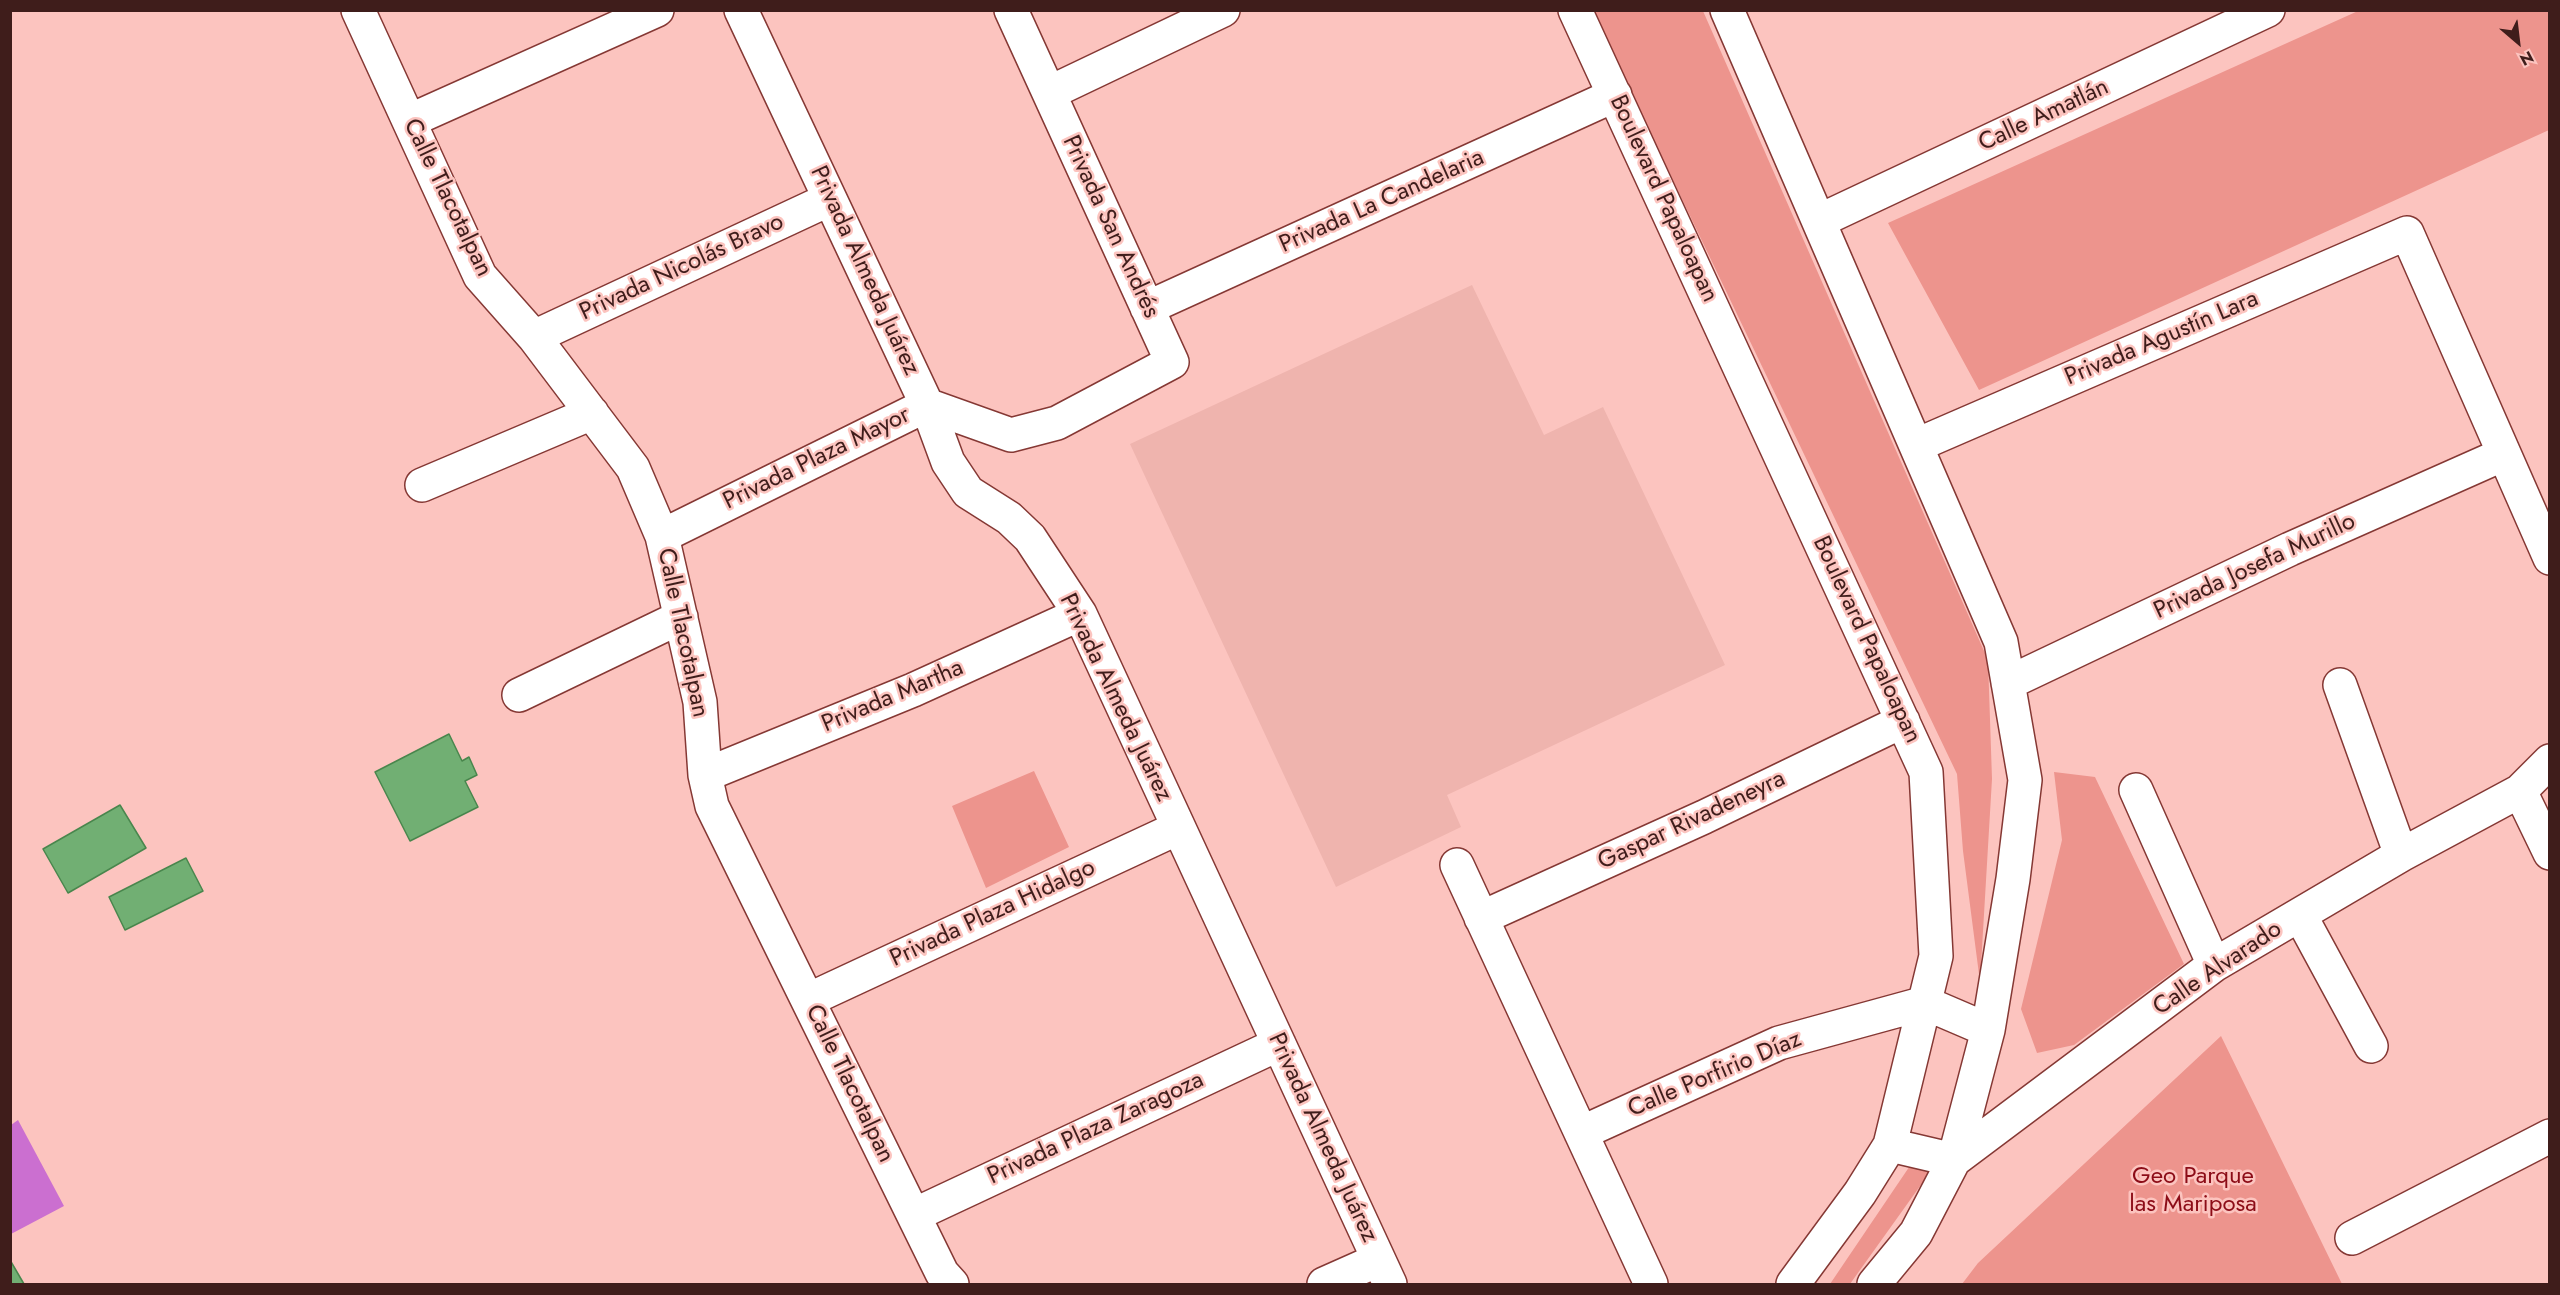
<!DOCTYPE html>
<html>
<head>
<meta charset="utf-8">
<style>
	body { margin:0 }
	#map { position:relative; width:2560px; height:1295px; overflow:hidden; background:#fcc4bf; font-family:Jost,sans-serif }
	canvas { display:block }
	.frame { position:absolute; inset:0; border:12px solid #3f1d1b; pointer-events:none }
	.north { position:absolute; left:2488px; top:12px; width:60px; height:60px; -webkit-text-stroke:4px #fcc4bf; paint-order:stroke; rotate:152deg; font-size:16px; font-weight:700; line-height:24px; text-align:center; color:#3f1d1b }
	.north::after { content:''; display:block; margin:auto; width:21px; height:27px; background:#3f1d1b; clip-path:polygon(50% 0,100% 100%,50% 72%,0 100%) }
</style>
</head>
<body>
<div id="map">
<canvas width="2560" height="1295"></canvas>
<div class="frame"></div>
<div class="north">N</div>
</div>
<script>
const c = document.querySelector('canvas').getContext('2d');
c.lineJoin = 'round';
function fillPath(path, color) {
  c.fillStyle = color;
  c.fill(path, 'evenodd');
}
function poly(rows) {
  const path = new Path2D();
  for (const r of rows) {
    path.moveTo(r[0], r[1]);
    for (let i = 2; i < r.length; i += 2) path.lineTo(r[i], r[i + 1]);
  }
  return path;
}
function strokePath(path, color, width, dash) {
  c.strokeStyle = color;
  c.lineWidth = width;
  c.lineCap = dash ? 'butt' : 'round';
  c.setLineDash(dash || []);
  c.stroke(path);
}
function label(font, color, halo, rows, align = 'center') {
  c.font = font + ' Jost,sans-serif';
  c.lineWidth = 5;
  c.setLineDash([]);
  c.textBaseline = 'middle';
  c.strokeStyle = halo;
  c.fillStyle = color;
  for (const [text, x, y, turn = 0] of rows) {
    c.save();
    c.translate(x, y);
    c.rotate((+turn || 0) * Math.PI / 180);
    c.textAlign = isNaN(turn) ? turn : align;
    if (halo) c.strokeText(text, 0, 0);
    c.fillText(text, 0, 0);
    c.restore();
  }
}
const built = poly([
	[1472,285,1544,435,1603,407,1725,665,1447,795,1461,827,1336,887,1130,444]
]);
const green = poly([
	[1592,11,1703,11,1988,660,1992,779,1980,982,1963,851,1957,774],
	[2358,11,2549,11,2549,130,1979,390,1888,223],
	[1034,771,1069,847,986,888,952,806],
	[2054,772,2095,777,2184,964,2074,1045,2037,1053,2021,1009,2062,840],
	[2221,1036,2342,1284,1962,1284,1978,1263],
	[1922,1148,1938,1161,1850,1284,1830,1284]
]);
const water = poly([
	[18,1120,64,1206,11,1234,11,1125]
]);
const building = poly([
	[449,734,462,761,469,757,477,775,465,781,478,807,410,841,375,772,449,734],
	[120,805,146,848,68,893,43,849,120,805],
	[186,858,203,891,125,930,109,897,186,858],
	[10,1260,24,1284,10,1284,10,1260]
]);
const minor = poly([
	[358,10,480,276,534,337,633,468,662,536,700,702,705,775,712,806,942,1273,952,1284],
	[741,10,927,405,948,462,968,492,1009,518,1030,538,1080,614,1390,1284],
	[1575,10,1926,772,1936,956,1890,1145,1860,1193,1793,1284],
	[1727,10,2001,642,2025,780,2013,879,1988,1030,1954,1160,1916,1233,1874,1284],
	[1049,93,1223,10],
	[409,121,657,10],
	[1819,221,2268,10],
	[1147,308,1615,95],
	[534,337,830,199],
	[1917,445,2407,233,2550,558],
	[422,485,592,413],
	[662,536,927,405,1011,435,1057,423,1172,362,1011,10],
	[2008,683,2290,549,2504,454],
	[2340,685,2401,855],
	[519,695,681,617],
	[705,775,913,690,1080,614],
	[2136,790,2214,965],
	[2520,791,2550,853],
	[1457,865,1651,1284],
	[2300,915,2371,1046],
	[1481,918,1704,817,1903,721],
	[808,1000,1178,828],
	[1581,1133,1779,1043,1925,1003,1988,1030],
	[1890,1145,1954,1160,2214,965,2401,855,2520,791,2550,761],
	[914,1215,1279,1044],
	[2352,1238,2550,1136],
	[1324,1284,1378,1260]
]);
const streetNames = [
	["Calle Amatlán",2044,116,-25],
	["Calle Tlacotalpan",447,198,64],
	["Boulevard Papaloapan",1663,199,65],
	["Privada La Candelaria",1382,202,-24],
	["Privada San Andrés",1110,227,65],
	["Privada Nicolás Bravo",682,268,-25],
	["Privada Almeda Juárez",864,271,65],
	["Privada Agustín Lara",2162,339,-23],
	["Privada Plaza Mayor",817,459,-26],
	["Privada Josefa Murillo",2255,567,-25],
	["Calle Tlacotalpan",682,633,78],
	["Boulevard Papaloapan",1866,640,65],
	["Privada Martha",893,697,-23],
	["Privada Almeda Juárez",1115,698,64],
	["Gaspar Rivadeneyra",1692,821,-25],
	["Privada Plaza Hidalgo",993,914,-25],
	["Calle Alvarado",2218,969,-34],
	["Calle Porfirio Díaz",1715,1075,-23],
	["Calle Tlacotalpan",849,1084,64],
	["Privada Plaza Zaragoza",1096,1129,-25],
	["Privada Almeda Juárez",1322,1138,65]
];
const parkNames = [
	["Geo Parque",2193,1177],
	["las Mariposa",2193,1205]
];
fillPath(built, '#efb4ae');
fillPath(green, '#ed948d');
fillPath(water, '#cb6fd0');
fillPath(building, '#71af73');
strokePath(building, '#49864d', 1.5);
strokePath(minor, '#853834', 36);
strokePath(minor, '#fff', 33);
label('24px', '#3f1d1b', '#fcc4bf', streetNames);
label('24px', '#8c0c17', '#fcc4bf', parkNames);
</script>
</body>
</html>
